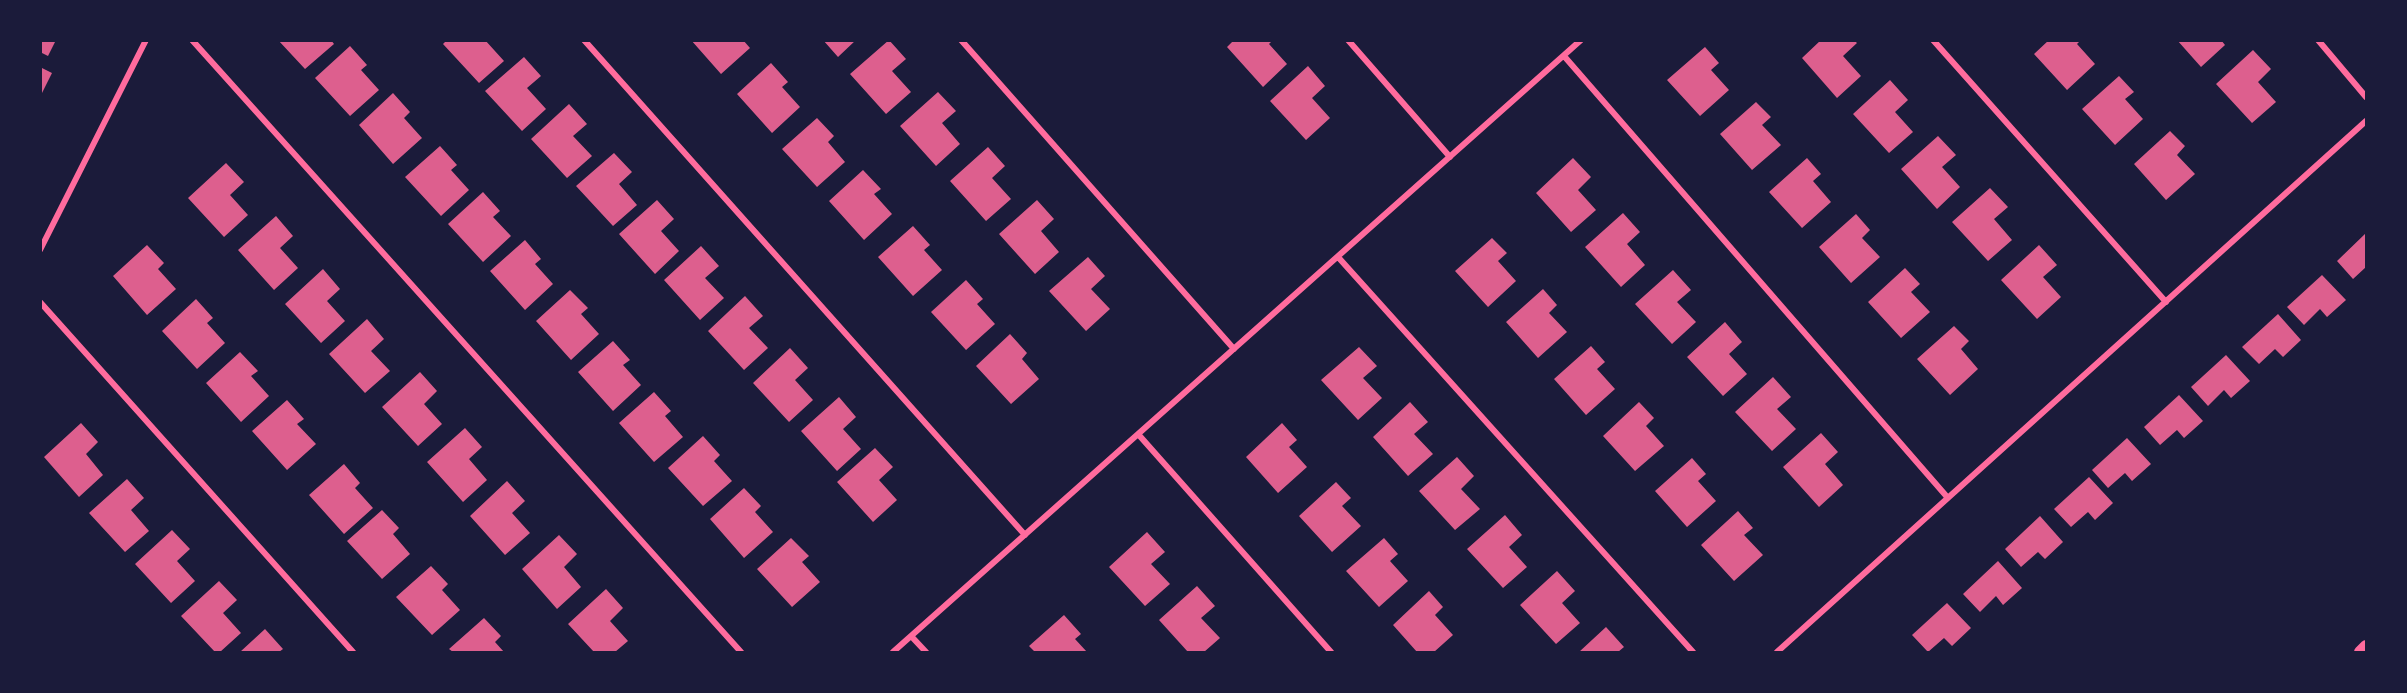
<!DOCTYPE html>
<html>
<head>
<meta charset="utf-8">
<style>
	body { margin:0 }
	#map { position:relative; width:2407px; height:693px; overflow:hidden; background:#1b1b3a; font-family:Lato,sans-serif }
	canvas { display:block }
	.frame { position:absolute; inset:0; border:42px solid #1b1b3a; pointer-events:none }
</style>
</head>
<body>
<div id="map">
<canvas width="2407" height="693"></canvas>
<div class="frame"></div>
</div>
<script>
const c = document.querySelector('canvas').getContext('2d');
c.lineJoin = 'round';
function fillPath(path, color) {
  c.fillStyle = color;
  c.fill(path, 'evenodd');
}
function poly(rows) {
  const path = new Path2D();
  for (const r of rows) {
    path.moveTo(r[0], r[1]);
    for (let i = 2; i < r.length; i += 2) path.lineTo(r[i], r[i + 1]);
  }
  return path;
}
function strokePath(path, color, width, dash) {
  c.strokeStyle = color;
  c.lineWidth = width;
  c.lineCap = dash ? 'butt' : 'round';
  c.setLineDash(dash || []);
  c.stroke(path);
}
const building = poly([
	[40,40,56,40,48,56,40,52],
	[278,40,331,40,334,44,305,69],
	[447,40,485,40,504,61,479,83,443,44],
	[691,40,743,40,750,48,721,74],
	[823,40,856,40,838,57],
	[889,40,906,59,892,71,911,92,886,114,850,74],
	[1234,40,1273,40,1269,44,1287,64,1263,87,1227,47],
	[1821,40,1854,40,1857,43,1843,56,1861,76,1837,98,1802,58],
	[2049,40,2081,40,2077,44,2095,64,2067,90,2034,54],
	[2177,40,2221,40,2225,45,2201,67],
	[350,46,367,65,361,70,379,90,350,116,315,78],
	[1705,47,1719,63,1711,70,1729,90,1700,116,1667,80],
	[2253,50,2271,69,2258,82,2276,102,2252,123,2216,84],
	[524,57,541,76,527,88,546,109,522,131,485,91],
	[771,63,788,82,782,87,800,107,772,133,737,94],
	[1308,66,1325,86,1312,98,1330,118,1306,140,1270,101],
	[40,67,52,73,40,97],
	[2119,76,2134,92,2125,99,2143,119,2115,145,2082,109],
	[1890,80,1908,100,1895,112,1913,132,1889,153,1853,114],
	[938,92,956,111,942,123,960,144,936,166,900,126],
	[393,93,410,112,404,118,422,138,393,164,359,125],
	[1756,102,1771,117,1762,125,1781,145,1752,170,1720,134],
	[569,104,587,124,573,136,592,156,567,178,531,139],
	[817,118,834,136,828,142,845,162,817,187,782,149],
	[2170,131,2185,146,2177,155,2195,174,2166,200,2134,164],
	[1938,136,1956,155,1942,167,1960,187,1937,209,1901,169],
	[440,146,457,165,451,170,469,190,441,216,405,177],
	[988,147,1005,166,992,178,1011,199,986,221,950,181],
	[614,153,632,172,619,184,637,205,613,226,576,186],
	[1573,158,1591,177,1578,190,1596,210,1571,232,1536,193],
	[1807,158,1821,174,1813,181,1831,202,1802,228,1769,192],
	[226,163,244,182,230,195,248,215,224,237,188,198],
	[863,170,881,189,874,194,892,214,864,240,829,201],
	[1990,188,2008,207,1994,219,2012,240,1988,261,1952,222],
	[483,192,500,211,493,217,511,236,483,262,448,224],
	[657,200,674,219,661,231,679,251,655,274,619,234],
	[1037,200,1054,219,1041,231,1059,252,1035,274,999,234],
	[1623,213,1640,232,1627,244,1645,265,1621,287,1585,247],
	[1856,214,1870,230,1862,238,1880,257,1851,283,1819,247],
	[276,216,293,236,280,248,298,268,274,290,238,250],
	[913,226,930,245,924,250,942,270,913,296,878,257],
	[2366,233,2366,267,2353,279,2337,261],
	[1492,238,1507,253,1498,261,1516,281,1488,307,1455,271],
	[525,240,541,259,535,264,553,284,525,310,490,271],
	[147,245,164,263,158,269,176,289,147,315,113,276],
	[2039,245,2057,265,2043,277,2061,297,2037,319,2001,280],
	[701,246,719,266,705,278,724,298,700,320,664,280],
	[1088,257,1105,276,1091,289,1110,309,1086,331,1049,291],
	[1905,268,1920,284,1911,292,1930,312,1901,338,1868,302],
	[323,269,340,289,327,301,345,321,321,343,285,304],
	[1673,270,1691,290,1677,302,1696,322,1672,344,1635,304],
	[2322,275,2346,300,2327,317,2320,309,2304,325,2287,307],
	[966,280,983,299,977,304,995,324,966,350,931,312],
	[1543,289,1557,305,1549,313,1567,332,1538,358,1506,322],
	[570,290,588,308,581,314,599,334,571,360,536,321],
	[745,296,763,316,749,328,768,348,744,370,708,331],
	[196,299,213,318,207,323,225,343,197,369,162,331],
	[2278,314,2301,340,2283,357,2275,349,2259,364,2242,347],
	[367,319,384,339,371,351,390,371,365,393,329,354],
	[1725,322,1742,342,1729,354,1747,374,1723,396,1687,357],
	[1954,326,1969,341,1961,349,1978,369,1950,395,1917,359],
	[1010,334,1027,353,1022,359,1039,379,1011,404,976,366],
	[613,341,630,360,623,365,641,385,613,411,578,372],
	[1591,346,1605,362,1597,369,1615,389,1586,415,1554,379],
	[1359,347,1377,366,1363,378,1382,398,1358,420,1321,380],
	[790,348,808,368,795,380,813,400,789,422,753,383],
	[240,352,258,371,251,376,269,396,241,422,206,383],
	[2226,355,2250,381,2231,398,2224,390,2208,406,2191,387],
	[420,372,437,391,424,404,442,424,418,446,382,407],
	[1773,377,1791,397,1777,409,1796,429,1772,451,1735,412],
	[654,392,671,411,665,416,683,437,654,462,619,423],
	[2179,395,2203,421,2184,438,2177,430,2160,445,2144,427],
	[839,397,856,417,843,429,861,449,837,471,801,431],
	[287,400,304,419,297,424,316,444,287,470,252,431],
	[1410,402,1428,422,1414,434,1433,454,1408,476,1373,437],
	[1639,402,1654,418,1646,426,1664,446,1635,471,1603,436],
	[81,423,98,442,86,454,103,475,79,497,44,457],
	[1282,423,1297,440,1289,447,1307,467,1278,493,1246,457],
	[465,428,482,447,469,459,487,480,463,502,427,462],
	[1821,433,1838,452,1825,464,1843,485,1819,507,1783,467],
	[703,436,720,455,714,461,732,481,703,506,668,468],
	[2127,438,2151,464,2132,481,2125,473,2108,488,2092,470],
	[875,448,893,467,879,480,897,500,873,522,837,482],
	[1457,457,1474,476,1461,489,1480,509,1455,530,1419,491],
	[1692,458,1706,474,1698,481,1716,501,1687,527,1655,491],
	[344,464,360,483,355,488,373,508,344,534,309,495],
	[2089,477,2113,503,2095,520,2088,512,2071,527,2054,509],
	[127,479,144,498,131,510,149,531,125,552,89,513],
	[507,481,525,501,512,513,530,533,505,555,470,516],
	[1336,482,1351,498,1342,506,1361,526,1332,552,1299,516],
	[744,488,761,506,755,512,773,532,744,558,710,519],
	[382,510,399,528,393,534,410,554,382,579,347,541],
	[1738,511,1753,528,1744,535,1763,555,1734,581,1701,545],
	[1505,515,1522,535,1509,547,1527,567,1503,588,1467,549],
	[2040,516,2063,542,2045,559,2038,552,2021,567,2005,549],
	[172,530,190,549,177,561,195,581,171,603,135,564],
	[1147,532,1165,552,1151,564,1170,584,1145,606,1109,567],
	[559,535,577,554,564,567,581,587,557,609,522,569],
	[791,538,809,556,802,562,820,582,792,607,757,569],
	[1384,538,1398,554,1390,561,1408,581,1379,607,1346,571],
	[1998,561,2022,588,2003,605,1996,596,1980,612,1963,594],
	[431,566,448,584,442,590,460,610,432,635,396,597],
	[1557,571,1575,591,1562,603,1580,623,1556,644,1520,605],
	[219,581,237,600,223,613,241,633,220,652,215,652,181,616],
	[1197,586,1215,606,1201,618,1220,638,1204,652,1188,652,1159,620],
	[606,589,623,608,610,621,628,641,615,652,594,652,568,624],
	[1429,591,1443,607,1435,615,1453,635,1434,652,1417,652,1393,625],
	[1947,603,1971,628,1952,646,1944,638,1928,652,1912,635],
	[1064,615,1081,634,1075,639,1087,652,1035,652,1029,646],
	[484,618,501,636,495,642,504,652,453,652,449,649],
	[1606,627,1624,647,1618,652,1579,652],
	[265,629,283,649,279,652,240,652]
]);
const minor = poly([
	[192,40,741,652],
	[584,40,1025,535],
	[961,40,1234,349],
	[1348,40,1450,157],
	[1933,40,2166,302],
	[2318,40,2366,97],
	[1564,56,1948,498],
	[40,250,146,40],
	[1338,257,1693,652],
	[40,302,353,652],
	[1138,434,1331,652],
	[911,636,926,652],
	[893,652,1581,40],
	[1777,652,2366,121]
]);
const secondary = poly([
	[2360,652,2366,646]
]);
fillPath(building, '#dd5f8e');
strokePath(minor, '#ff6b9d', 6);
strokePath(secondary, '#ff6b9d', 12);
</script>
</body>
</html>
